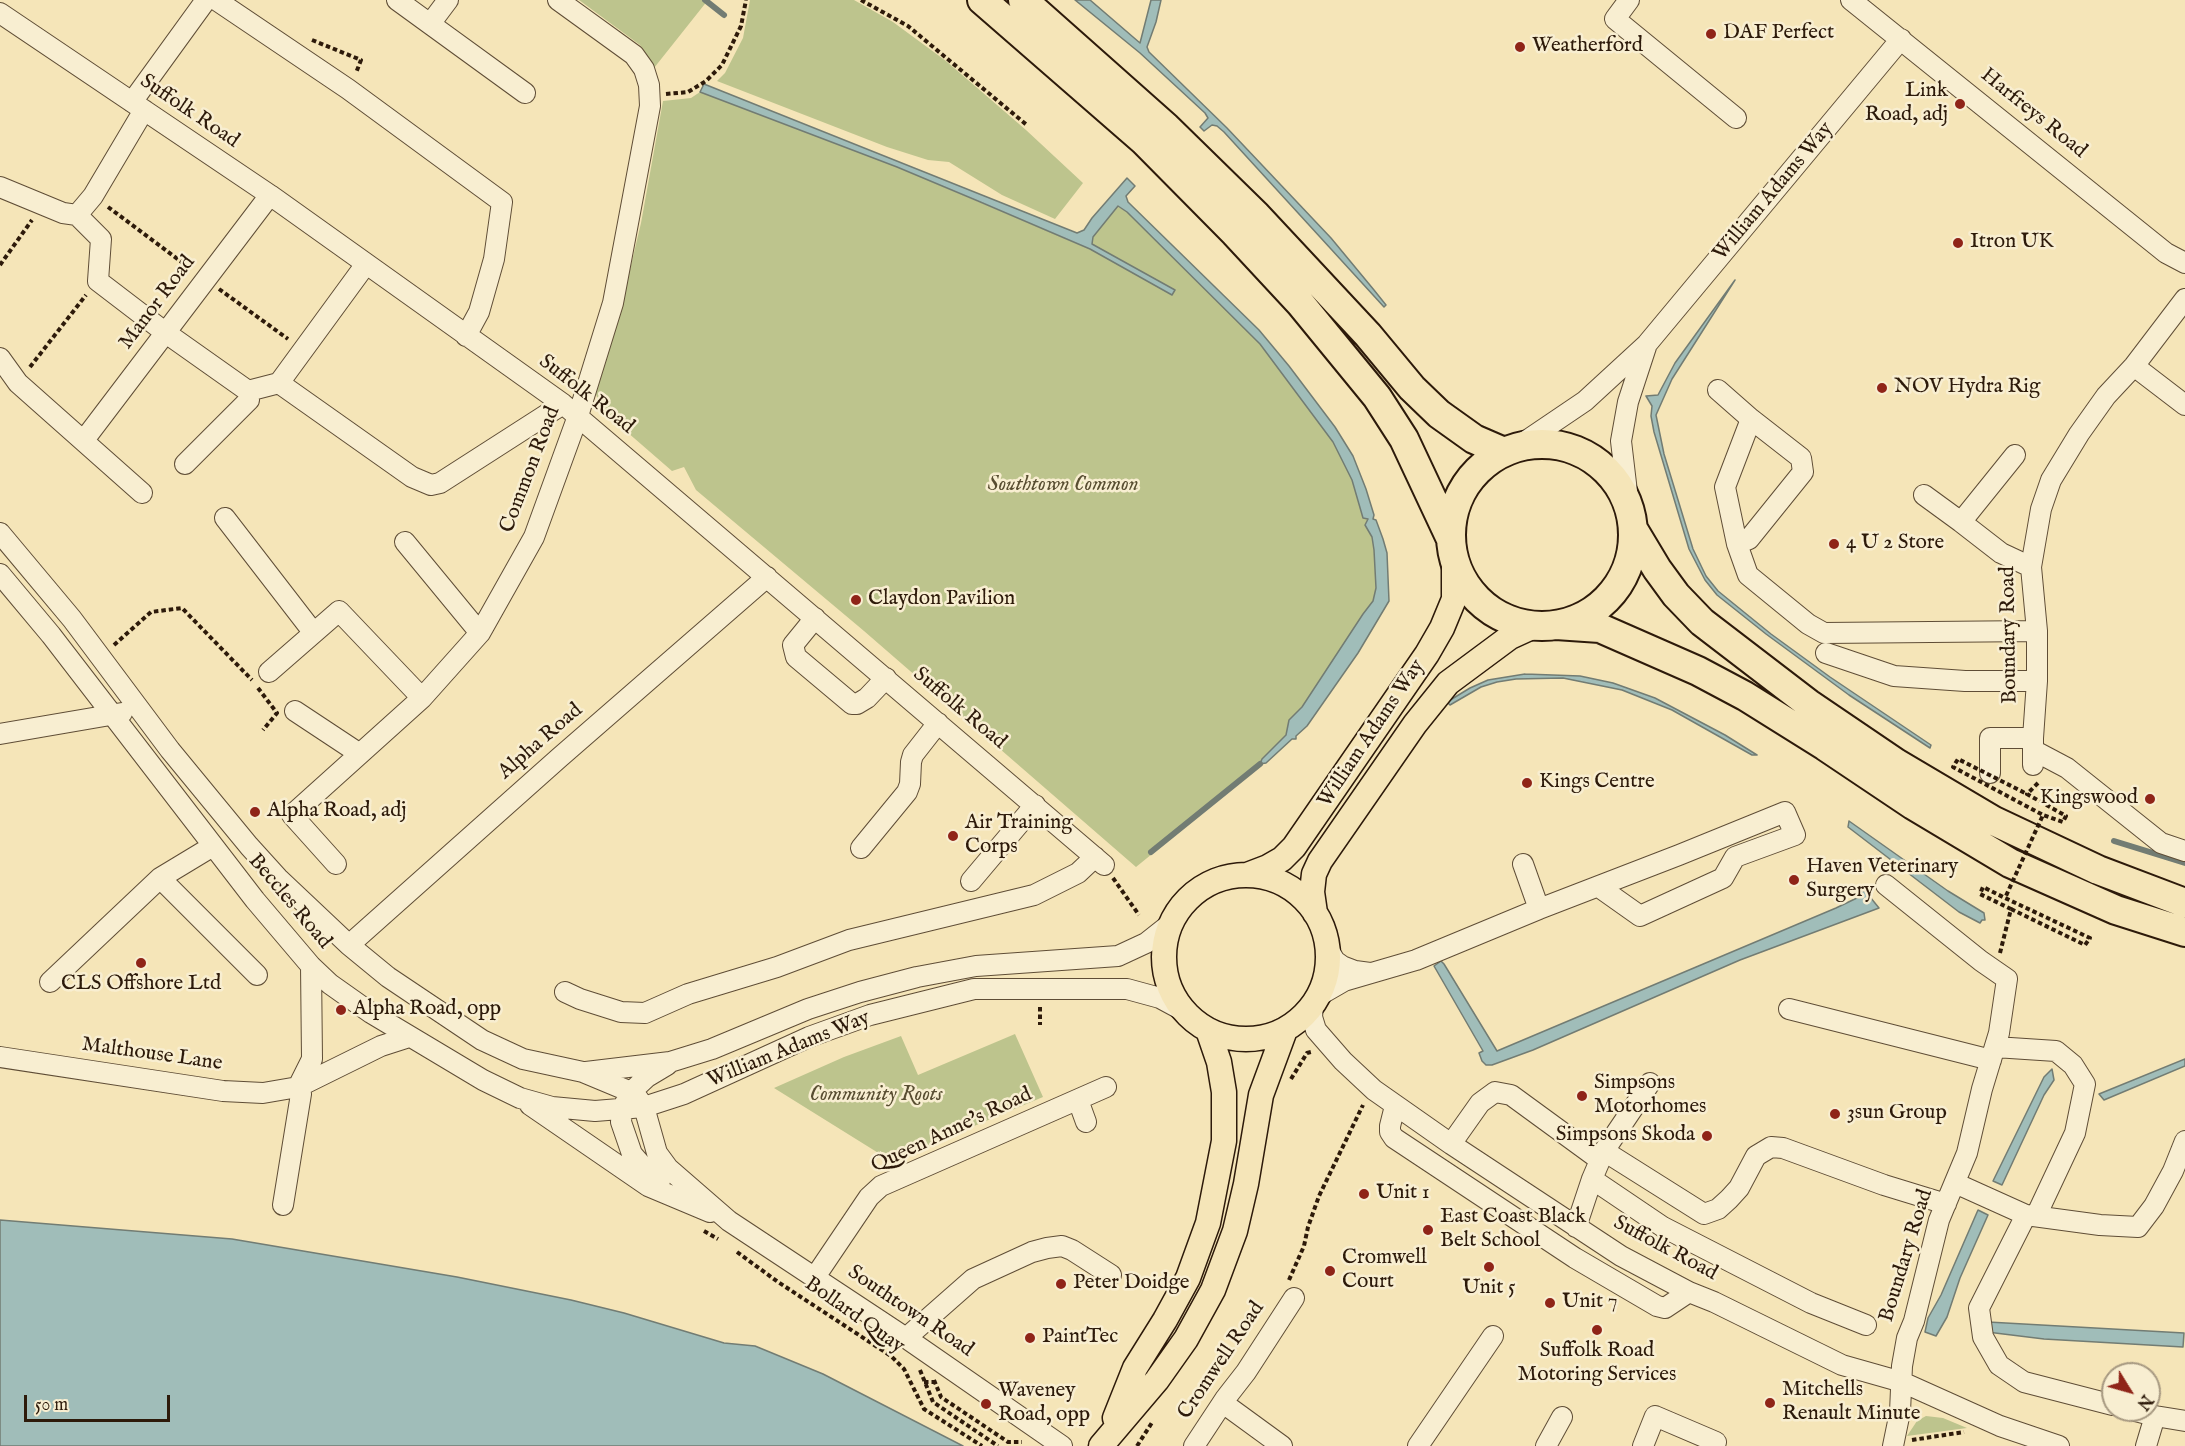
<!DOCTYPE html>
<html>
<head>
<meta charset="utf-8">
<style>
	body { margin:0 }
	#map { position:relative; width:2185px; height:1446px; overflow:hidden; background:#f5e5b8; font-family:"IM FELL English",serif }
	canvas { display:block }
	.north { position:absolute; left:2101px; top:1362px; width:60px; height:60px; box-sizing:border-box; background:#f8eed1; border:2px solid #a79981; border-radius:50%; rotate:127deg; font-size:16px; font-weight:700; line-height:24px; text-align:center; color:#2d1a0a }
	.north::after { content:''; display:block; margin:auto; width:21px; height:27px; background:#8f2418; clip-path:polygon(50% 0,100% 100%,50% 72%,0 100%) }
	.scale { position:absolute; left:24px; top:1395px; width:146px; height:27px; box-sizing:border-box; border:3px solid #2d1a0a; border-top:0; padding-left:8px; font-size:18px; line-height:21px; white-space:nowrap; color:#2d1a0a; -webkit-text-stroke:4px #f8eed1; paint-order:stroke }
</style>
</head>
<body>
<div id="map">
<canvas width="2185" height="1446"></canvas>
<div class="north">N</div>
<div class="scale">50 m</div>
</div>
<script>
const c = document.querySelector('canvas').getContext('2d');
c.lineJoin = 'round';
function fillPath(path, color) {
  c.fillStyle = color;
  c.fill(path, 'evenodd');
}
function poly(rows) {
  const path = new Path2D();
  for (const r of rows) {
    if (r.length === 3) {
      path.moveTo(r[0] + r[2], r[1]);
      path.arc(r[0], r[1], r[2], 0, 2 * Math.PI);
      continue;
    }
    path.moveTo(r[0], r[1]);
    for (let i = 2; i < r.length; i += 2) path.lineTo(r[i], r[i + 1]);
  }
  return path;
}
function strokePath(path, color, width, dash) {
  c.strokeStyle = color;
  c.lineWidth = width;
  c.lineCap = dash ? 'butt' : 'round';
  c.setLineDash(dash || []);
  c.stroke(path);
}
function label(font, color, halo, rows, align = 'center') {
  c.font = font + ' "IM FELL English",serif';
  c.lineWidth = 5;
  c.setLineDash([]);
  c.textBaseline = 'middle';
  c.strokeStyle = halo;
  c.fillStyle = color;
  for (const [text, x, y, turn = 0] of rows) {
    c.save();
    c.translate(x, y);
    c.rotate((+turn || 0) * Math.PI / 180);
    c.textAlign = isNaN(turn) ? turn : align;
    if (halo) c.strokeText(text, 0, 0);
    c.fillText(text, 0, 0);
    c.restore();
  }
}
const green = poly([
	[579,0,708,0,654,68,640,45],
	[750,0,854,0,893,22,946,61,1026,130,1083,183,1055,219,1002,195,949,162,928,160,887,147,717,81,725,73,743,38],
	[700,92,897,167,1085,247,1117,206,1127,212,1260,344,1333,442,1352,480,1363,517,1368,518,1365,525,1372,537,1374,550,1376,588,1373,601,1363,614,1301,709,1289,720,1286,735,1262,759,1259,767,1136,867,864,631,696,490,684,467,672,471,604,412,599,403,596,394,623,299,641,223,663,101,691,98],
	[1015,1034,1043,1097,948,1137,904,1159,888,1159,774,1088,844,1057,901,1036,918,1075],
	[1926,1416,1943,1418,1967,1428,1907,1436,1917,1421]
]);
const water = poly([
	[1075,0,1090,0,1140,43,1151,0,1161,0,1156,22,1147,47,1149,52,1227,128,1331,238,1374,290,1386,305,1384,307,1224,132,1217,126,1212,125,1204,131,1200,127,1208,118,1205,113,1140,53,1075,0],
	[704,84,1077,233,1084,230,1092,218,1127,178,1135,186,1126,196,1128,202,1259,330,1289,366,1335,427,1353,456,1366,489,1374,515,1373,519,1376,520,1383,539,1387,553,1389,601,1358,653,1307,726,1296,736,1296,739,1292,739,1266,763,1260,764,1262,759,1286,735,1289,720,1302,707,1363,614,1373,601,1376,588,1374,550,1372,537,1365,525,1368,519,1363,518,1352,480,1333,442,1260,344,1127,212,1118,206,1093,237,1092,244,1175,290,1172,295,1090,249,978,201,897,167,700,92,704,84],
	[1735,280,1672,379,1656,415,1664,454,1693,549,1706,576,1718,591,1771,634,1830,677,1931,745,1930,748,1849,695,1766,634,1717,595,1705,580,1689,549,1654,432,1651,416,1652,406,1646,396,1658,395,1675,363,1735,280],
	[1525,674,1580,676,1613,683,1655,698,1725,735,1757,755,1752,755,1672,710,1622,690,1563,678,1516,679,1497,682,1481,687,1450,705,1447,702,1470,688,1488,680,1525,674],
	[1849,821,1948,891,1984,913,1985,920,1982,920,1980,923,1959,912,1848,827,1849,821],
	[1858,889,1866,892,1879,908,1740,960,1533,1050,1492,1065,1486,1065,1482,1061,1479,1053,1483,1051,1434,966,1441,961,1444,964,1497,1051,1836,908,1859,897,1858,889],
	[2185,1059,2185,1066,2104,1100,2099,1094,2185,1059],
	[2052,1069,2054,1080,2044,1095,2002,1185,1993,1181,2044,1077,2052,1069],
	[1978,1210,1988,1215,1960,1278,1947,1317,1936,1336,1925,1332,1928,1318,1941,1295,1978,1210],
	[0,1220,232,1239,457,1277,571,1300,624,1313,724,1343,755,1346,823,1374,963,1446,0,1446,0,1220],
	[1988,1322,2184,1333,2183,1347,2044,1339,1987,1332,1988,1322]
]);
const stream = poly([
	[705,0,724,15],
	[2114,841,2185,863],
	[1151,852,1260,764]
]);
const path = poly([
	[861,0,908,26,1028,126],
	[312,40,361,60,356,73],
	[666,94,688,92,706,81,722,65,741,26,746,0],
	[108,207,191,269],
	[0,265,32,220],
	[219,289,288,339],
	[30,367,86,295],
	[114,645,151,612,182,608,252,680],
	[258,688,277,713,263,730],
	[2038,783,2027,794,2066,816,2063,822,2043,815],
	[1113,878,1139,915],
	[2000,953,2011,909,1980,894,1983,887,2005,898],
	[1040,1007,1040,1025],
	[1291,1079,1307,1053,1311,1052],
	[704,1231,718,1239],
	[737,1252,778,1282,891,1356,904,1369,924,1409,982,1446],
	[1289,1280,1304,1246,1308,1227,1319,1196,1363,1105],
	[920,1370,933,1402,998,1446],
	[934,1380,941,1397,1008,1442,1022,1442],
	[924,1382,935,1382],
	[1912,1440,1964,1432],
	[1137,1446,1153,1421]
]);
const minor = poly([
	[216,0,348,89,502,202,494,259,479,312,466,336],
	[397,0,525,93],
	[1629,0,1615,19,1736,118],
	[1851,0,2166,253,2185,263],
	[0,13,270,195,563,404,1104,865],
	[430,24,448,0],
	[132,102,206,0],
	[0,187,63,213,77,215,101,239,98,281,166,333,248,391,279,383,366,264],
	[77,215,93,196,144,110],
	[0,358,18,383,142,493],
	[2134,366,2185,405],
	[279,383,412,477,431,485,440,483,563,404],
	[1718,390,1751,419],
	[84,440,270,195],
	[1517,447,1585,401,1647,344,1901,39],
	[2015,455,1961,522,2001,553,2031,567],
	[185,464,249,400,248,391],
	[1924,495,1961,522],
	[1629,509,1621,441,1628,402,1646,347],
	[225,518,313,632],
	[0,533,72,619,170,750,249,846,278,878,349,945,388,977,482,1040,523,1059,583,1072,631,1092,637,1097,644,1107,657,1153,668,1168,729,1221,906,1338,1062,1446],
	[405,542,480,633],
	[1737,544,1749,539,1803,472,1801,458,1751,419,1725,487,1737,544,1748,575,1808,624,1824,633,2037,631],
	[0,574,51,635,255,900,311,966,330,984,371,1013,483,1080,520,1098,552,1107,595,1111,644,1107,684,1094,809,1037,870,1015,974,989,1127,989,1160,998,1184,1011],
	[815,618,793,645,796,657,852,704,857,704,867,698,886,678],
	[1826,653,1894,676,1965,681,2037,681],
	[269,672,339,611,422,698],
	[295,711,360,754],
	[0,734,122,713],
	[2033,750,2067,768,2161,843,2185,851],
	[2033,765,2033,738,2037,681,2037,631,2031,567,2041,509,2051,480,2079,434,2106,396,2134,366,2185,299],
	[1990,773,1990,738,2033,738],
	[861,848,907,792,910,784,911,762,913,755,938,723],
	[336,864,292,815,422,698,480,633,534,537,578,416,613,303,650,106,649,85,644,69,634,55,558,0],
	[1523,864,1539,909],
	[160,878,257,975],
	[971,881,1035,805],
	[1886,885,1981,961,2007,979,1999,1033,1982,1089,1967,1153,1939,1220,1914,1321,1907,1338,1902,1366,1900,1412,1893,1446],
	[349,945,559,758,767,577],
	[1328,949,1335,961,1342,966,1355,971,1370,973],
	[50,982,160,878,213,846],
	[565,992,580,999,621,1012,645,1013,688,994,777,967,849,940,1034,895,1078,873,1095,857],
	[1318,996,1344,981,1416,960,1539,909,1679,855,1785,812,1795,835,1735,857,1723,878,1640,916,1599,887],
	[1313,1005,1312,1017,1316,1030,1343,1061,1374,1090,1451,1144,1621,1256,1689,1292,1714,1302,1842,1365,1902,1382,2000,1426,2059,1446],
	[1789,1009,1991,1060],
	[1995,1047,2056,1051,2073,1065,2085,1084,2075,1133,2036,1216],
	[0,1057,223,1091,263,1093,298,1087,381,1046,409,1037],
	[586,1072,670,1062,712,1049,808,1009,860,992,917,977,976,966,1118,956,1146,943,1170,924],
	[298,1087,312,1059,311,966],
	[1078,1100,1086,1122],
	[530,1105,648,1186,710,1212],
	[1395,1106,1390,1126,1390,1132,1394,1138,1575,1258,1657,1306,1665,1308,1689,1292],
	[1451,1144,1480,1103,1495,1092,1511,1095,1600,1160],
	[1604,1151,1704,1214,1718,1209,1729,1199,1739,1188,1756,1156,1771,1147,1783,1148,1884,1185,1946,1204],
	[1592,1179,1663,1227,1811,1303,1866,1325],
	[660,1181,645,1169,632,1154,621,1122,622,1109,631,1092,647,1077,667,1065],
	[1955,1183,2026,1215,2100,1225,2138,1227,2154,1206,2173,1171,2185,1141],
	[283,1205,301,1094,298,1087],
	[2026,1215,1979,1308,1983,1337,1999,1365,2024,1382,2113,1405],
	[1576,1227,1592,1179,1604,1151,1650,1083],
	[815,1277,869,1197,881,1186,1106,1087],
	[906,1338,973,1279,1032,1252,1047,1248,1062,1246,1072,1250,1111,1275],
	[1223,1403,1282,1446],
	[2132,1410,2155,1416,2146,1446],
	[2155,1416,2185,1421],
	[1194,1446,1225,1399,1246,1372,1294,1298],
	[1418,1446,1493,1336],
	[1546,1446,1562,1417],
	[1643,1446,1655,1416,1716,1442]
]);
const major = poly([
	[1247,875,1268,867,1282,859,1294,847,1427,654,1442,628,1454,599,1454,563],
	[1246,957,82],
	[1315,913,1312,892,1314,874,1320,861,1415,724,1448,683,1510,637,1534,626],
	[1115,1418,1135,1368,1165,1320,1188,1278,1208,1223,1224,1141,1224,1092,1219,1062,1208,1030],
	[1101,1446,1157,1380,1186,1339,1213,1290,1235,1231,1246,1184,1261,1095,1285,1030]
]);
const highway = poly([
	[982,0,1144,141,1235,233,1300,303,1377,397,1404,439,1450,537],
	[1023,0,1166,127,1256,215,1368,335,1412,388,1439,414,1474,439,1504,452],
	[1542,535,91],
	[1633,529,1657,569,1676,595,1702,622,1809,704,1896,763,1994,821,2098,870,2185,903],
	[1556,625,1600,628,1698,671,1745,696,1825,746,1913,805,2010,863,2116,910,2185,932]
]);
const pathBridge = poly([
	[2011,909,2085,945,2090,938,2005,898,2043,815,1953,767,1958,759,2027,794]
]);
const markers = [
	[1711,34,6,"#8f2418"],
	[1520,47,6,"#8f2418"],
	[1960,104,6,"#8f2418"],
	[1958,243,6,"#8f2418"],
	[1882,388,6,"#8f2418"],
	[1834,544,6,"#8f2418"],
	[856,600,6,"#8f2418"],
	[1527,783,6,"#8f2418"],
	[2150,799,6,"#8f2418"],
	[255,812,6,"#8f2418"],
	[953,836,6,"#8f2418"],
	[1794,880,6,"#8f2418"],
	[141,963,6,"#8f2418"],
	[341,1010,6,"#8f2418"],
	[1582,1096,6,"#8f2418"],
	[1835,1114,6,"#8f2418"],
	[1707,1136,6,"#8f2418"],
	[1364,1194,6,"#8f2418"],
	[1428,1230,6,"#8f2418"],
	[1489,1267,6,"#8f2418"],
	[1330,1271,6,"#8f2418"],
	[1061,1284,6,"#8f2418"],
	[1550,1303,6,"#8f2418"],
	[1597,1330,6,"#8f2418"],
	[1030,1338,6,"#8f2418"],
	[1770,1403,6,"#8f2418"],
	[986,1404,6,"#8f2418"]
];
const poiNames = [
	["DAF Perfect",1723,34],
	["Weatherford",1532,47],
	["Link",1948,92,"right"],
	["Road, adj",1948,116,"right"],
	["Itron UK",1970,243],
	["NOV Hydra Rig",1894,388],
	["4 U 2 Store",1846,544],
	["Claydon Pavilion",868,600],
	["Kings Centre",1539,783],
	["Kingswood",2138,799,"right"],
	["Alpha Road, adj",267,812],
	["Air Training",965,824],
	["Corps",965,848],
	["Haven Veterinary",1806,868],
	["Surgery",1806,892],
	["CLS Offshore Ltd",141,985,"center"],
	["Alpha Road, opp",353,1010],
	["Simpsons",1594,1084],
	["Motorhomes",1594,1108],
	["3sun Group",1847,1114],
	["Simpsons Skoda",1695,1136,"right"],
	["Unit 1",1376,1194],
	["East Coast Black",1440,1218],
	["Belt School",1440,1242],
	["Cromwell",1342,1259],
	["Court",1342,1283],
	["Peter Doidge",1073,1284],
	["Unit 5",1489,1289,"center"],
	["Unit 7",1562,1303],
	["PaintTec",1042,1338],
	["Suffolk Road",1597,1352,"center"],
	["Motoring Services",1597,1376,"center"],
	["Mitchells",1782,1391],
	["Renault Minute",1782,1415],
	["Waveney",998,1392],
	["Road, opp",998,1416]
];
const streetNames = [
	["Suffolk Road",189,112,34],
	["Harfreys Road",2033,114,39],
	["William Adams Way",1774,192,-50],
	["Manor Road",158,303,-53],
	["Suffolk Road",586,395,38],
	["Common Road",531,470,-69],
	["Boundary Road",2010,635,-91],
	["Suffolk Road",959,709,40],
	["William Adams Way",1372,734,-56],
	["Alpha Road",541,742,-41],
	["Beccles Road",289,902,50],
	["William Adams Way",789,1050,-22],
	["Malthouse Lane",152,1055,8],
	["Queen Anne's Road",952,1131,-25],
	["Suffolk Road",1665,1249,28],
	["Boundary Road",1907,1256,-73],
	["Southtown Road",910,1312,34],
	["Bollard Quay",854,1316,35],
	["Cromwell Road",1222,1361,-56]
];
const parkNames = [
	["Southtown Common",1063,486],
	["Community Roots",876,1096]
];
fillPath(green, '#bdc48d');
fillPath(water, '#a0bdb9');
strokePath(water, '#727c73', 1.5);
strokePath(stream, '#727c73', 6);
strokePath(minor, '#5f4d36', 22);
strokePath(major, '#2d1a0a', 27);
strokePath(highway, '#2d1a0a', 32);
strokePath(path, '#2d1a0a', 4, [4.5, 3]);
strokePath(minor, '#f8eed1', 20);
strokePath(major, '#f5e5b8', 24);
strokePath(highway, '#f5e5b8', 28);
strokePath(pathBridge, '#2d1a0a', 4, [4.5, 3]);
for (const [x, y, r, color] of markers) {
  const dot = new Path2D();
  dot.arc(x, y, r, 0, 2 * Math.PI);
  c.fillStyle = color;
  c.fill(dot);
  strokePath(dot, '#f8eed1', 2);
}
label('21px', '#2d1a0a', '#f8eed1', poiNames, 'left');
label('21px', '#2d1a0a', '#f8eed1', streetNames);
label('italic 21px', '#584d31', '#f8eed1', parkNames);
</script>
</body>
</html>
